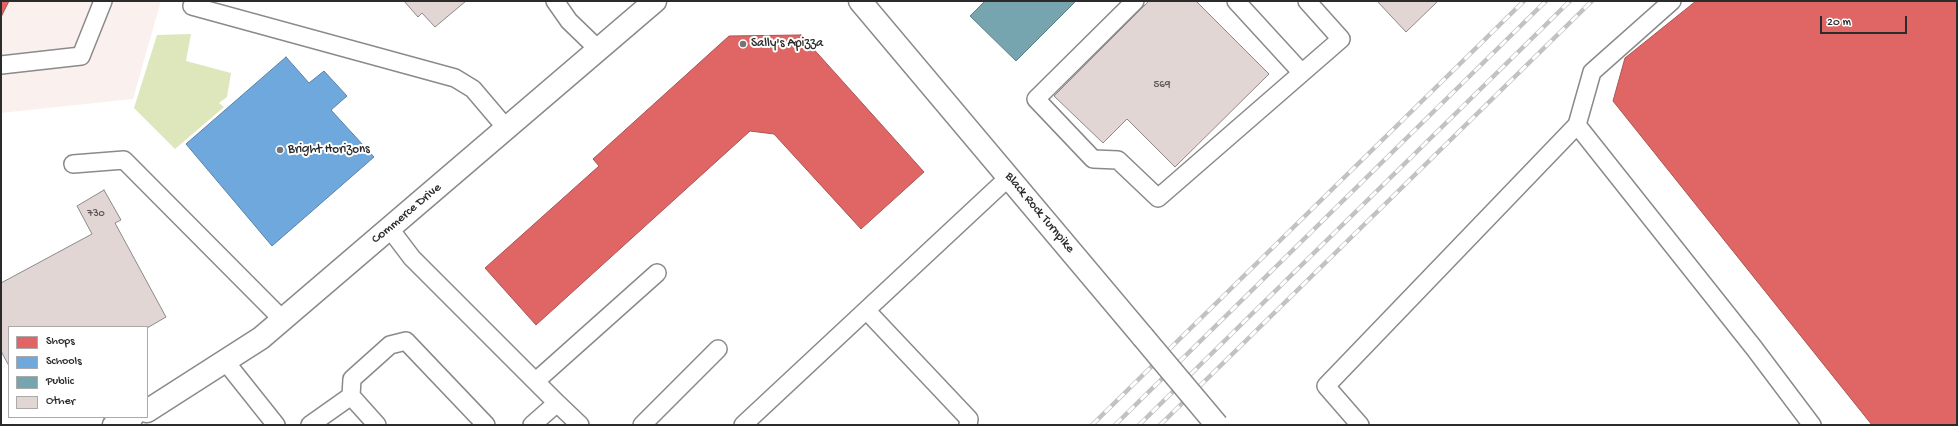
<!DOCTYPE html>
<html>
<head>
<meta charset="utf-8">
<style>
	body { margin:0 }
	#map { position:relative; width:1958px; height:426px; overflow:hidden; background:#fff; font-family:"Gochi Hand",sans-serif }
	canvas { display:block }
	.frame { position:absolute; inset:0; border:2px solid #2b2b2b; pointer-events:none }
	.legend { position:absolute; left:8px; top:326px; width:140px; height:92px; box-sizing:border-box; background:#fff; border:1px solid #aaa; margin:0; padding:5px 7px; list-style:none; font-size:12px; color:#2b2b2b }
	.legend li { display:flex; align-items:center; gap:8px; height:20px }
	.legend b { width:20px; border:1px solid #aaa }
	.scale { position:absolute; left:1820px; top:16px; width:87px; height:18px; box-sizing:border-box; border:2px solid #2b2b2b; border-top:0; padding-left:5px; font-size:12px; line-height:14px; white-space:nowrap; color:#2b2b2b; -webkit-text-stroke:3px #fff; paint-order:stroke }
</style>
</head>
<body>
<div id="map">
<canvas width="1958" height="426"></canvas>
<div class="frame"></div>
<ul class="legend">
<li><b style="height:11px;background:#e06666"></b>Shops</li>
<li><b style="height:11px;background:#6fa8dc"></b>Schools</li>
<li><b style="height:11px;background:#76a5af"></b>Public</li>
<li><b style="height:11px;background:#e1d6d3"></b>Other</li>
</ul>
<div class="scale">20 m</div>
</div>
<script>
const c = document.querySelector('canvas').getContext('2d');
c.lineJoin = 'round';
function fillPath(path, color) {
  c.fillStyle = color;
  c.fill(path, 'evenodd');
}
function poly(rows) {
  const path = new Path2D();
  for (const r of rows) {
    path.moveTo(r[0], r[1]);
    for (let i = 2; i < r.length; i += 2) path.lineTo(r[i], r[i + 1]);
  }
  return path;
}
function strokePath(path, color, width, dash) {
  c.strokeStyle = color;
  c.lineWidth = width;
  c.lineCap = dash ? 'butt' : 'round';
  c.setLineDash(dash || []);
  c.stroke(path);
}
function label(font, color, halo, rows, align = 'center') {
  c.font = font + ' "Gochi Hand",sans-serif';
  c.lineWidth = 4;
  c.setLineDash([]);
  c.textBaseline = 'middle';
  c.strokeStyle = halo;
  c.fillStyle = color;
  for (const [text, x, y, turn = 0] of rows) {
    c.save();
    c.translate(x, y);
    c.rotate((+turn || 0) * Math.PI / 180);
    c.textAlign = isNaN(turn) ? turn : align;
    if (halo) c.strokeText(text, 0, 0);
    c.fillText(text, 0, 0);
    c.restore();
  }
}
const built = poly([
	[1,1,161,1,133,99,1,113]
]);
const green = poly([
	[191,34,186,61,231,73,227,97,219,103,224,107,175,149,134,108,157,35]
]);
const shops = poly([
	[1,1,9,1,1,17,1,1],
	[1696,1,1957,1,1957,425,1872,425,1613,101,1625,58,1696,1],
	[801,35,924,172,861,229,774,134,750,131,536,325,485,268,599,166,593,159,729,36,801,35]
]);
const schools = poly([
	[286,57,309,83,324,71,347,96,331,110,374,157,272,246,186,144,286,57]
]);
const public = poly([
	[985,1,1076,1,1016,61,970,16,985,1]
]);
const building = poly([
	[404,1,466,1,435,27,422,13,418,17,404,1],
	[1149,1,1196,1,1269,74,1175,167,1127,119,1103,143,1054,96,1149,1],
	[1377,1,1438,1,1406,32,1377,1],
	[104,190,121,220,115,223,166,317,147,328,9,327,9,366,1,351,1,283,92,234,77,206,104,190]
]);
const service = poly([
	[555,1,569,21,599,50],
	[1135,1,1036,99,1093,159,1118,160,1158,198,1341,39,1307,1],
	[1236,1,1302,73],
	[1672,1,1592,72,1577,125,1754,348,1812,425],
	[192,6,455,78,473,89,507,129],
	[1,65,81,56,103,1],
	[73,164,124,160,283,320],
	[390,229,412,258,557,403,532,425],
	[867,311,969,419,968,425],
	[225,361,276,425],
	[536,381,657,273],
	[557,403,580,425],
	[310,425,351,396],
	[377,425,351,396,352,379,390,345,406,341,486,425],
	[642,425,718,349],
	[743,425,1009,177],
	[1360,425,1326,386,1577,125]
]);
const secondary = poly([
	[860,1,1143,337],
	[147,411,261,338,655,1],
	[114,425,132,417]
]);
const rail = poly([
	[1092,425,1524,1],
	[1115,425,1546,1],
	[1139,425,1570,1],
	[1160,425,1592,1]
]);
const secondaryBridge = poly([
	[1143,337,1217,425]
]);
const markers = [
	[743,44,4,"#757575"],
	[280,150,4,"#757575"]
];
const numberNames = [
	["569",1162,85],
	["730",96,214]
];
const poiNames = [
	["Sally's Apizza",751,44],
	["Bright Horizons",288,150]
];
const streetNames = [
	["Black Rock Turnpike",1039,213,50],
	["Commerce Drive",407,214,-40]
];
fillPath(built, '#faf1ee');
fillPath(green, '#dee6bc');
fillPath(shops, '#e06666');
strokePath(shops, '#aa5454', 1);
fillPath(schools, '#6fa8dc');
strokePath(schools, '#5b82a7', 1);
fillPath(public, '#76a5af');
strokePath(public, '#608087', 1);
fillPath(building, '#e1d6d3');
strokePath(building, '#8a8a8a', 1);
strokePath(service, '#8a8a8a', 20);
strokePath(secondary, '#8a8a8a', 25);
strokePath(service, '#fff', 17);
strokePath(secondary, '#fff', 22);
strokePath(rail, '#c2c2c2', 4.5);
strokePath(rail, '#fff', 3, [9]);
strokePath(secondaryBridge, '#8a8a8a', 25, []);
strokePath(secondaryBridge, '#fff', 22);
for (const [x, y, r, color] of markers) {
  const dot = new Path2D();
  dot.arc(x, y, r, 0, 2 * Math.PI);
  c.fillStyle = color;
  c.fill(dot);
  strokePath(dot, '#fff', 1.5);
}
label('11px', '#585655', null, numberNames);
label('13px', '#2b2b2b', '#fff', poiNames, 'left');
label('13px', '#2b2b2b', '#fff', streetNames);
</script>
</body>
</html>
